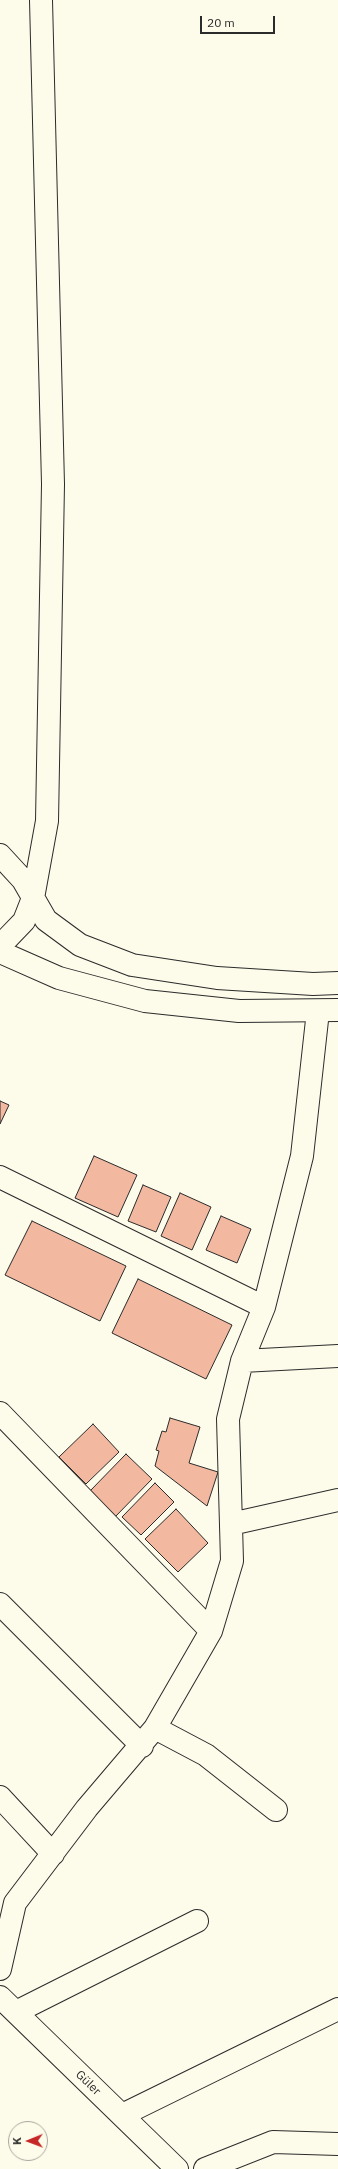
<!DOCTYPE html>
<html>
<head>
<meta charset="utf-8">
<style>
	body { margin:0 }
	#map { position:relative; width:338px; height:2169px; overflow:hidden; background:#fdfbea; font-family:"IBM Plex Sans",sans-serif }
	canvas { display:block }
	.north { position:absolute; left:8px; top:2121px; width:40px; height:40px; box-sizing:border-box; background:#fdfbea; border:1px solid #a9a89e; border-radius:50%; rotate:269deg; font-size:11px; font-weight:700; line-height:16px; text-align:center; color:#2b2b2b }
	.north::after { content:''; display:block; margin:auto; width:14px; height:18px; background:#c62828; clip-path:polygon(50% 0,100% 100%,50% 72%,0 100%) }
	.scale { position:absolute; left:200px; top:16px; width:75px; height:18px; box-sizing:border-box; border:2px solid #2b2b2b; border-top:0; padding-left:5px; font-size:12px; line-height:14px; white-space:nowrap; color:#2b2b2b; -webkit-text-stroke:3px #fdfbea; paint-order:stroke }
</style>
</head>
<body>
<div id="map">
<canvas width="338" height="2169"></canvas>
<div class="north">K</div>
<div class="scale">20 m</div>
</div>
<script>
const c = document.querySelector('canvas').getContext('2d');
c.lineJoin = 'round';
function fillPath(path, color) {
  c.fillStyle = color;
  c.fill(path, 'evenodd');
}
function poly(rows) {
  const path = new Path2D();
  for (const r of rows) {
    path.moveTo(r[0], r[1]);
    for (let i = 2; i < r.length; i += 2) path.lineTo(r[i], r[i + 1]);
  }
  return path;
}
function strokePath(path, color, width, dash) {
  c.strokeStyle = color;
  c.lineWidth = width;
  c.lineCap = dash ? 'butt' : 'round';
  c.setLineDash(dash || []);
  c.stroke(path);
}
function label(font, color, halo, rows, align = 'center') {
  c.font = font + ' "IBM Plex Sans",sans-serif';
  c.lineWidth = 3;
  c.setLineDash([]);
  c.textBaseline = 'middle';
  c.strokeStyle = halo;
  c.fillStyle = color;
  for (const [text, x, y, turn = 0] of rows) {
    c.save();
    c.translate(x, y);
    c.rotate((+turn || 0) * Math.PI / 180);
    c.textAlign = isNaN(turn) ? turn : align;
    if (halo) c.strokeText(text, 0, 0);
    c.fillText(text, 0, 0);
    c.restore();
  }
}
const building = poly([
	[0,1101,9,1105,0,1124,0,1101],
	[94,1156,137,1175,118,1217,75,1198,94,1156],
	[143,1185,171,1197,156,1232,128,1221,143,1185],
	[180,1193,211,1207,192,1250,161,1236,180,1193],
	[221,1216,251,1229,237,1263,206,1250,221,1216],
	[32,1221,126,1266,100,1321,5,1275,32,1221],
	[138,1279,232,1325,206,1379,112,1333,138,1279],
	[170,1418,200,1427,189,1463,218,1472,207,1506,155,1466,159,1451,156,1450,162,1431,166,1432,170,1418],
	[93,1424,119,1452,86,1484,59,1457,93,1424],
	[126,1454,152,1479,115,1517,90,1491,126,1454],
	[155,1483,174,1502,141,1535,122,1517,155,1483],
	[176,1509,208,1543,178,1572,145,1539,176,1509]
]);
const street = poly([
	[0,1177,264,1307],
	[242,1361,338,1356],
	[0,1413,211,1631],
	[231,1524,338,1500],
	[0,1604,142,1746],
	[155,1728,206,1755,276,1810],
	[0,1797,53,1854],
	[0,1969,15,1903,87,1808,155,1728,211,1631,232,1561,228,1419,242,1361,264,1307,302,1156,318,1011],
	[0,1997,177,2169],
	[16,2012,197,1921],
	[122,2115,338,2009],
	[205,2169,273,2142,338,2144]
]);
const secondary = poly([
	[0,855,23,880,46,920,80,945,132,965,217,978,313,984,338,983],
	[0,946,24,921,33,898,47,821,53,484,41,0],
	[0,952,59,978,145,1001,239,1011,338,1010]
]);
const streetNames = [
	["Güler",88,2083,44]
];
fillPath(building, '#f2b8a0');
strokePath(building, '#2b2b2b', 1);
strokePath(street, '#2b2b2b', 24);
strokePath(secondary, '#2b2b2b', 24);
strokePath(street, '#fdfbea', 22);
strokePath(secondary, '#fdfbea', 22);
label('12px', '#2b2b2b', '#fdfbea', streetNames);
</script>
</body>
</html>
